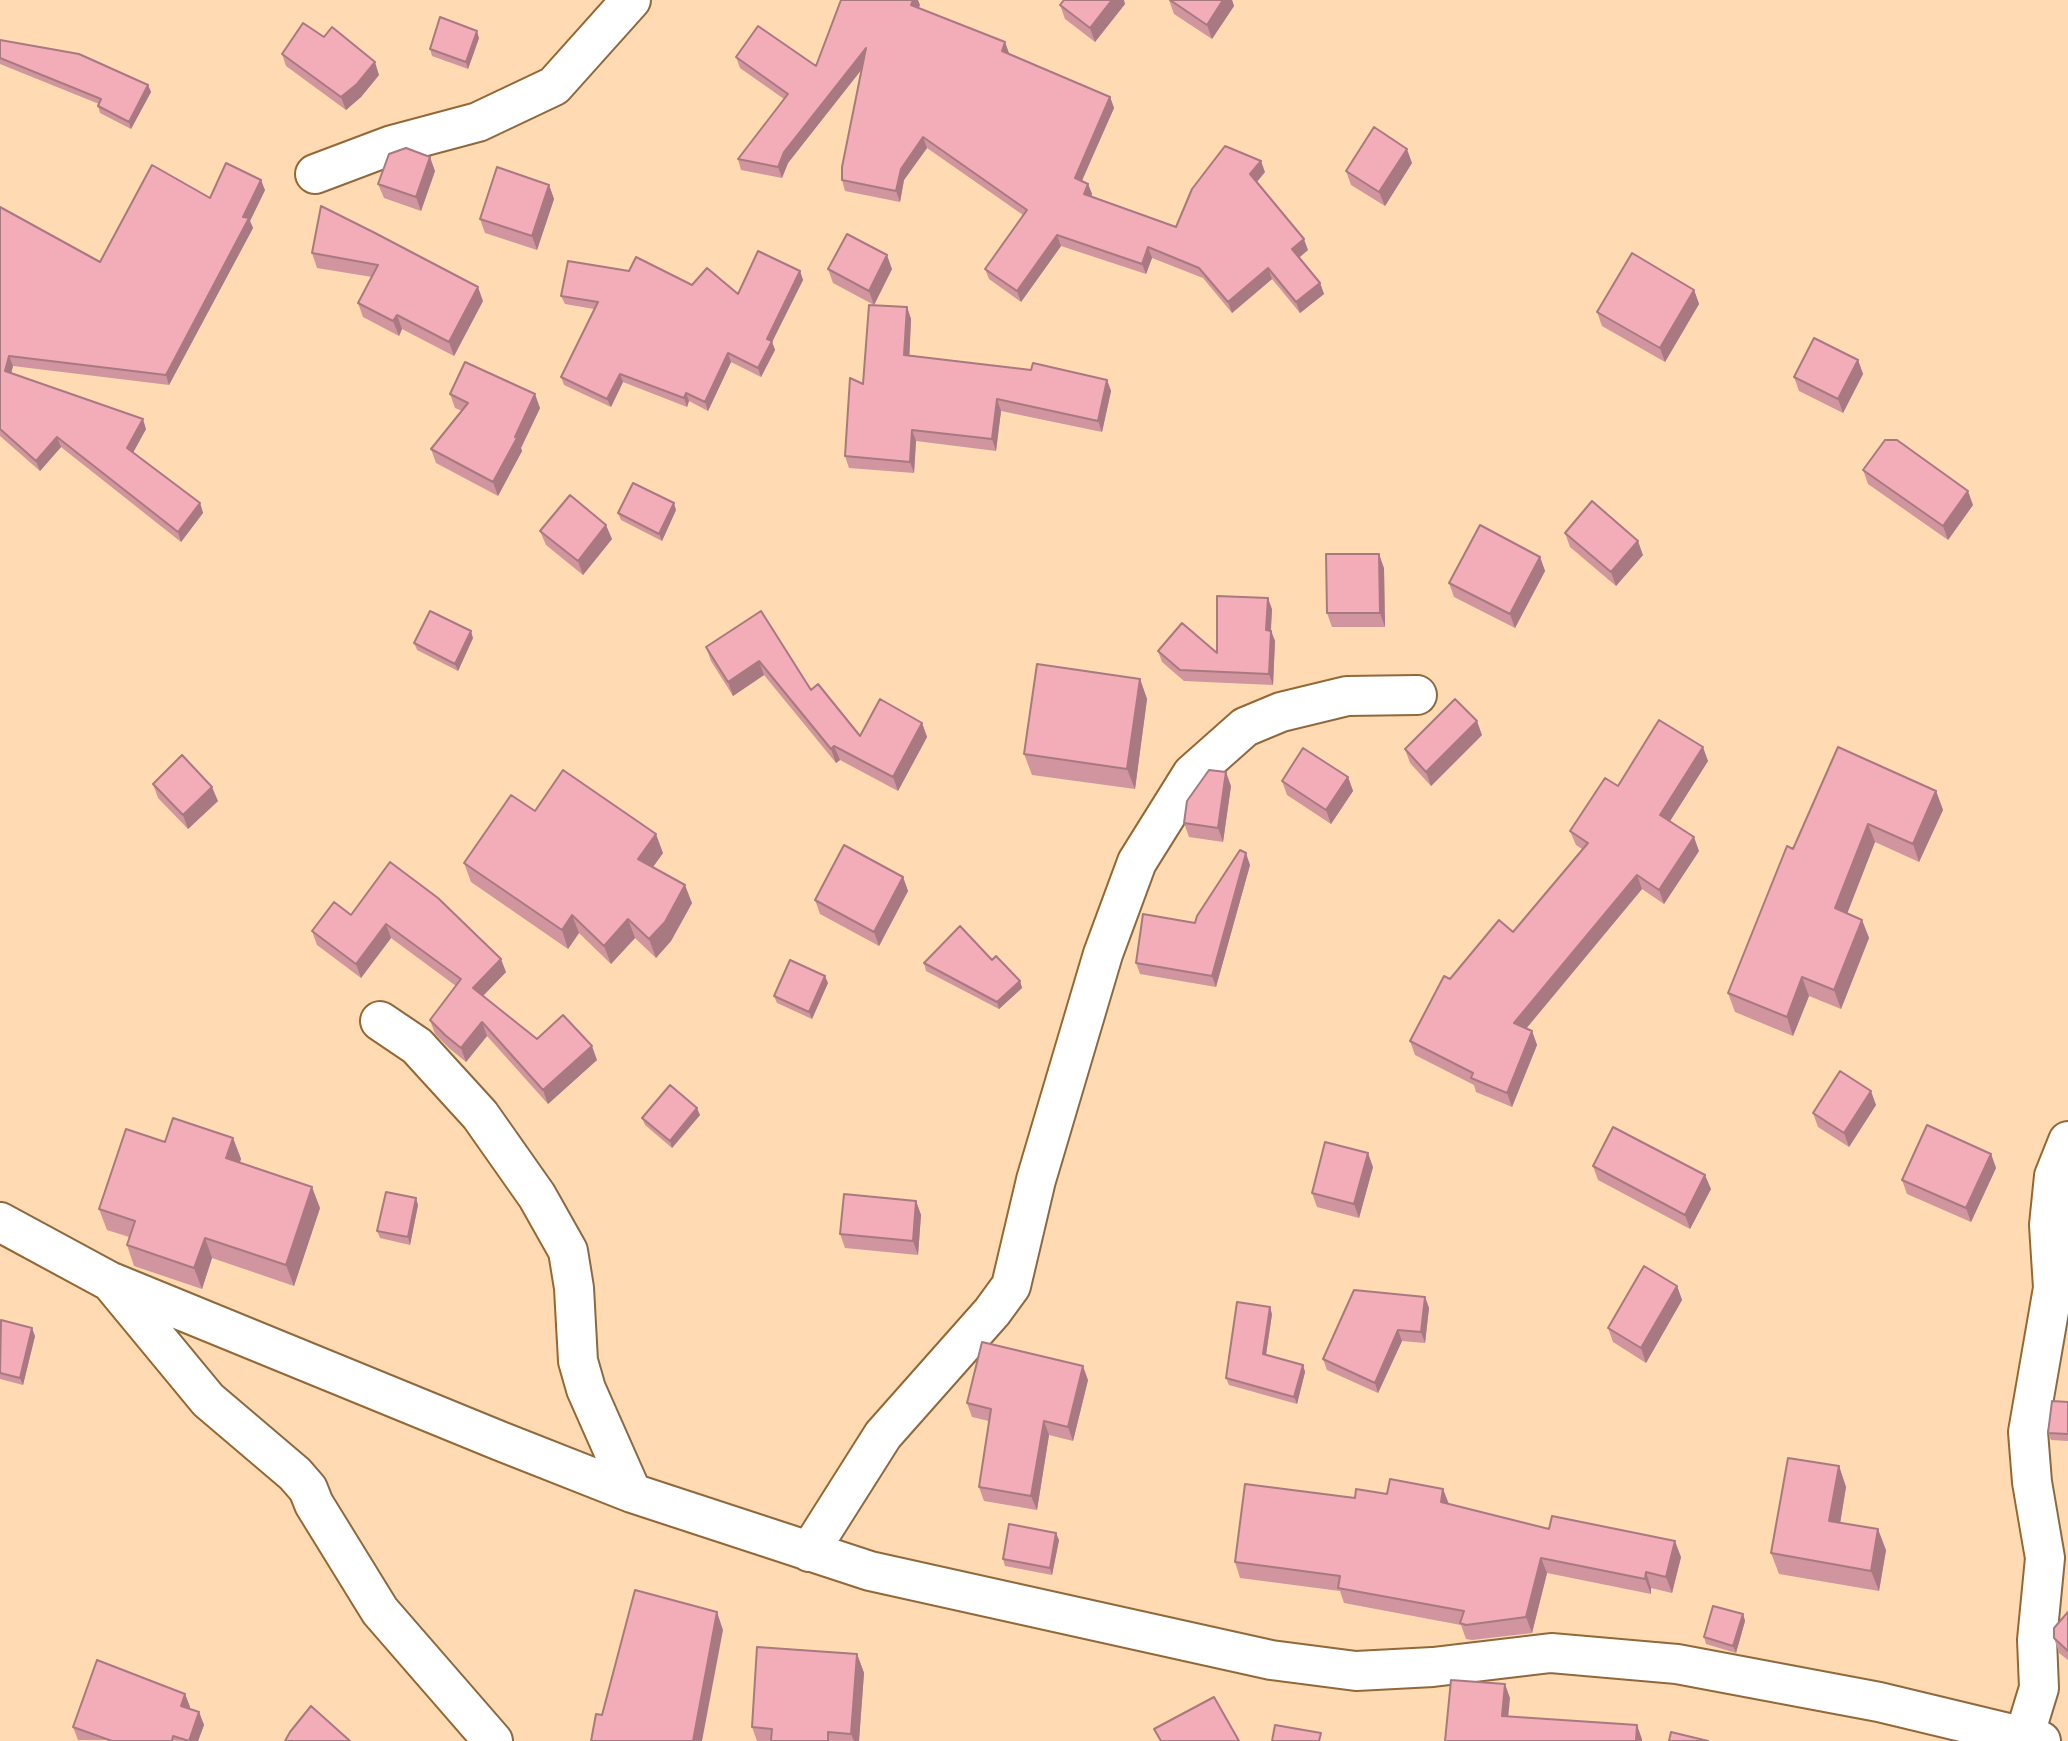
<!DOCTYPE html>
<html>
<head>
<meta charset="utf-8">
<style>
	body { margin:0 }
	canvas { display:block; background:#ffdab3 }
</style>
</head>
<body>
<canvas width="2068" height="1741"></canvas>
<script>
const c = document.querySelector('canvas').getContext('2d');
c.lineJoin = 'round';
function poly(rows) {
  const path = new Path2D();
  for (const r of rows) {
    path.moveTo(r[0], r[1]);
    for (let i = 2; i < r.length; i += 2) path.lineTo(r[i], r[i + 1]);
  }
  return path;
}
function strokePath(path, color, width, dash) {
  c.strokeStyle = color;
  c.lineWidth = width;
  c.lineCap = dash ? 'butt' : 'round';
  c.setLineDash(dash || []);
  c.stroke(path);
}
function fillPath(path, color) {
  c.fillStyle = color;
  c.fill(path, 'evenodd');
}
const minor = poly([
	[315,174,392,145,478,122,554,86,631,0],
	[380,1021,417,1046,480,1115,537,1196,568,1251,574,1288,578,1361,586,1389,632,1493],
	[0,1222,109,1281,500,1441,632,1493,870,1571,1271,1660,1356,1671,1433,1667,1551,1653,1677,1664,1879,1702,2041,1741],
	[113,1285,208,1400,295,1474,308,1489,314,1504,380,1611,493,1741],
	[809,1552,883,1435,992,1312,1011,1286,1036,1180,1103,954,1137,862,1192,774,1245,727,1281,712,1347,696,1417,695],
	[2024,1737,2039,1688,2037,1640,2045,1558,2032,1482,2028,1432,2053,1288,2049,1225,2054,1176,2068,1141]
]);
const wall = poly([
	[1169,0,1232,0,1234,6,1212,39,1174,14],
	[1125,4,1095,42,1065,19,1060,5],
	[920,5,918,8,1009,53,1009,54,1110,97,1114,108,1082,181,1088,184,1092,194,1091,197,1176,227,1265,172,1257,182,1308,250,1299,258,1320,283,1324,294,1300,313,1272,279,1232,313,1203,278,1152,258,1146,274,1061,246,1021,302,989,279,985,269,1023,215,927,148,904,180,900,202,845,191,842,180,861,69,788,163,782,178,741,170,738,159,784,99,740,68,736,57,816,66],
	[324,37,379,75,361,97,346,110,286,66,282,54],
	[479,38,468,69,432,56,430,49],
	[0,40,148,85,151,92,131,129,100,113,98,106,99,104,0,64],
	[1412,163,1385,206,1351,185,1346,171],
	[435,171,421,211,384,198,378,184],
	[549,185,554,199,537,250,485,233,480,219],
	[265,190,250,221,253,228,169,385,13,366,11,373,146,429,133,453,200,503,203,513,181,542,61,447,40,471,0,436,0,207,100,262,210,198],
	[321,206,483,301,454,356,402,329,399,336,363,317,358,303,372,277,317,268,312,253],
	[828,269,892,269,874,305,833,283],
	[800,271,803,280,772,342,775,350,761,377,731,362,708,411,689,401,687,407,623,382,611,407,564,385,561,377,594,309,565,304,561,296,692,285,738,294],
	[1694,290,1699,304,1665,362,1602,326,1597,312],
	[907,307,911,319,909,355,1107,380,1111,391,1102,432,1001,411,996,451,916,441,914,473,849,468,845,456,863,384],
	[1858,360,1863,374,1843,413,1799,391,1794,377],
	[450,394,540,408,521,448,522,451,498,496,436,463,431,449,462,411,455,408],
	[1863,470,1973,505,1948,540,1868,484],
	[676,510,662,541,621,520,618,513],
	[540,531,612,539,583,575,546,545],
	[1565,533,1643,555,1616,586,1570,547],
	[1540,557,1545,571,1515,628,1454,597,1449,583],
	[1384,568,1385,627,1332,627,1327,613],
	[1272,609,1271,631,1275,641,1273,685,1184,681,1162,662,1158,651,1217,653],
	[761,611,811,690,860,736,922,723,927,737,898,791,840,760,836,763,764,675,733,696,711,661,706,647],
	[473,638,458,671,417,650,414,643],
	[1140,679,1147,699,1135,789,1032,775,1024,754],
	[1482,735,1431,786,1410,763,1405,749],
	[1708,761,1670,821,1699,851,1664,904,1642,889,1526,1029,1532,1031,1537,1045,1512,1107,1476,1092,1474,1085,1415,1055,1410,1041,1450,979,1513,932,1582,849,1576,845,1570,831,1618,786],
	[1348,777,1353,791,1331,824,1287,795,1282,781],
	[153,784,218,801,188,829,158,798],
	[1231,786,1223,842,1189,837,1184,823],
	[1936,791,1943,810,1919,862,1875,842,1847,913,1862,920,1869,938,1841,1009,1809,996,1793,1036,1735,1012,1728,993,1793,849],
	[535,811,663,853,653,867,692,903,671,941,656,958,635,938,611,964,579,933,568,949,471,882,464,863],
	[390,862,506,972,483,996,537,1039,597,1060,548,1104,487,1036,466,1062,450,1049,435,1034,430,1020,456,986,391,938,361,978,317,945,312,931,351,915],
	[1250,865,1216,987,1140,974,1136,963,1195,923],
	[903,877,908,891,879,946,820,914,815,900],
	[992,960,1020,981,1022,988,999,1009,926,971,924,963],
	[828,983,812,1019,777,1003,774,996],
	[1876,1105,1849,1147,1818,1127,1813,1113],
	[700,1115,672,1148,645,1125,642,1118],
	[233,1138,241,1159,240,1162,320,1208,294,1286,212,1258,202,1289,134,1266,127,1245,129,1237,107,1230,99,1209,165,1142],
	[1991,1154,1996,1168,1971,1222,1907,1194,1902,1180],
	[1593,1166,1711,1189,1690,1229,1598,1180],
	[1373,1167,1359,1218,1317,1207,1312,1193],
	[916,1201,921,1215,918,1255,845,1248,840,1234],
	[418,1205,410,1245,380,1238,377,1231],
	[1677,1286,1682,1300,1646,1363,1613,1342,1608,1328],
	[1425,1297,1429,1308,1425,1343,1402,1341,1378,1393,1327,1370,1323,1359],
	[1272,1314,1266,1355,1303,1365,1305,1372,1297,1404,1229,1385,1226,1378],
	[0,1323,35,1336,23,1385,0,1379],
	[1088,1380,1073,1441,1049,1435,1037,1510,984,1501,979,1487,989,1421,972,1417,967,1403],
	[2068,1402,2068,1441,2051,1440,2048,1433],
	[1839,1466,1846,1487,1840,1523,1886,1550,1879,1591,1779,1574,1771,1553],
	[1443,1489,1449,1504,1549,1529,1681,1557,1672,1593,1651,1588,1651,1594,1547,1573,1532,1633,1472,1640,1466,1639,1461,1625,1344,1603,1340,1591,1240,1578,1235,1562,1355,1498],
	[1059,1540,1052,1575,1005,1566,1003,1559],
	[2068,1612,2068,1660,2059,1653,2054,1638],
	[1743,1614,1745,1621,1736,1653,1706,1644,1704,1637],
	[857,1654,864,1673,859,1741,757,1741,752,1727],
	[185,1694,190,1707,189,1709,199,1712,204,1725,198,1741,78,1740,73,1727]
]);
const shadedWall = poly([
	[913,0,918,0,920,5,915,16,911,5],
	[1112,0,1124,0,1125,4,1095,42,1090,28],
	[1223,0,1232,0,1234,6,1212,39,1207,25],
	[477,31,479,38,468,69,466,62],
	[1005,42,1009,53,1006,62,1002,51],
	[866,48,870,59,788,163,782,178,778,167,784,152],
	[375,62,379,75,361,97,346,110,341,97],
	[148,85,151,92,131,129,129,122],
	[1110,97,1114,108,1078,189,1075,178],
	[923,137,927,148,904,180,900,202,896,191,901,169],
	[1407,149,1412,163,1385,206,1379,192],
	[430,157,435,171,421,211,416,197],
	[1261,161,1265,172,1254,185,1250,174],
	[261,180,265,190,250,221,253,228,169,385,166,375],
	[1088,184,1092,194,1088,205,1084,194],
	[549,185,554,199,537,250,532,236],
	[1057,235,1061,246,1021,302,1017,291],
	[1304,239,1308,250,1296,260,1292,249],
	[1148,247,1152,258,1146,274,1142,264],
	[887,255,892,269,874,305,869,291],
	[1268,268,1272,279,1232,313,1228,302],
	[800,271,803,280,772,342,775,350,761,377,758,368,767,339],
	[1320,283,1324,294,1300,313,1296,302],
	[478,287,483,301,454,356,449,342],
	[1694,290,1699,304,1665,362,1660,348],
	[907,307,911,319,909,366,904,355],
	[397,315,402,329,399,336,393,321],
	[728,353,731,362,708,411,705,402],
	[9,356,13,366,9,382,5,371],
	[1858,360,1863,374,1843,413,1838,399],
	[620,374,623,382,611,407,607,399],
	[1107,380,1111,391,1102,432,1098,421],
	[686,393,689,401,687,407,684,398],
	[535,394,540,408,521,448,522,451,498,496,493,482],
	[997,399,1001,411,996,451,992,439],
	[143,419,146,429,130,458,127,448],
	[912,430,916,441,914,473,910,462],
	[57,437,61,447,40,471,36,461],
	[1968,491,1973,505,1948,540,1943,526],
	[200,503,203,513,181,542,178,532],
	[674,503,676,510,662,541,659,534],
	[606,525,612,539,583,575,578,561],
	[1638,541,1643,555,1616,586,1611,572],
	[1379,554,1384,568,1385,627,1380,613],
	[1540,557,1545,571,1515,628,1510,614],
	[1268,598,1272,609,1270,641,1266,630],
	[471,631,473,638,458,671,455,664],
	[1271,631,1275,641,1273,685,1269,674],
	[759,661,764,675,733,696,728,682],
	[1140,679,1147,699,1135,789,1127,769],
	[1477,721,1482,735,1431,786,1426,772],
	[922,723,927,737,898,791,893,777],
	[834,746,840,760,836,763,831,749],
	[1703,747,1708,761,1665,829,1660,815],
	[1226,772,1231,786,1223,842,1218,828],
	[1348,777,1353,791,1331,824,1326,810],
	[212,787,218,801,188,829,183,815],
	[1936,791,1943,810,1919,862,1913,844],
	[1868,824,1875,842,1842,927,1835,908],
	[656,834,663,853,645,878,638,859],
	[1694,837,1699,851,1664,904,1659,890],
	[1246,853,1250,865,1216,987,1212,976],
	[1637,875,1642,889,1519,1037,1514,1023],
	[903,877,908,891,879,946,874,932],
	[685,885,692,903,671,941,656,958,649,939],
	[572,915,579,933,568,949,562,930],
	[628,919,635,938,611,964,604,946],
	[1862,920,1869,938,1841,1009,1834,990],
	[386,924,391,938,361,978,356,964],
	[501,959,506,972,478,1001,473,988],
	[825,976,828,983,812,1019,809,1012],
	[1802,977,1809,996,1793,1036,1787,1017],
	[1020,981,1022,988,999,1009,997,1002],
	[482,1022,487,1036,466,1062,461,1048],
	[1532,1031,1537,1045,1512,1107,1507,1093],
	[592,1046,597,1060,548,1104,543,1090],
	[1871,1091,1876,1105,1849,1147,1844,1133],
	[697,1108,700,1115,672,1148,670,1141],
	[233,1138,241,1159,234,1178,226,1158],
	[1368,1153,1373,1167,1359,1218,1354,1204],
	[1991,1154,1996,1168,1971,1222,1966,1208],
	[1705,1175,1711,1189,1690,1229,1685,1215],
	[312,1187,320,1208,294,1286,286,1265],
	[416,1198,418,1205,410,1245,408,1237],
	[916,1201,921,1215,918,1255,913,1241],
	[205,1238,212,1258,202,1289,194,1268],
	[1677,1286,1682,1300,1646,1363,1641,1348],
	[1425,1297,1429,1308,1425,1343,1421,1332],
	[1270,1307,1272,1314,1265,1361,1263,1354],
	[32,1328,35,1336,23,1385,20,1378],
	[1398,1330,1402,1341,1378,1393,1375,1383],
	[1303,1365,1305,1372,1297,1404,1294,1397],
	[1083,1366,1088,1380,1073,1441,1068,1427],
	[1044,1421,1049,1435,1037,1510,1031,1496],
	[1839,1466,1846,1487,1837,1542,1829,1521],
	[1443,1489,1449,1505,1441,1502],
	[1878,1529,1886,1550,1879,1591,1871,1571],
	[1056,1533,1059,1540,1052,1575,1050,1568],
	[1675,1541,1681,1557,1672,1593,1666,1577],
	[1541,1558,1547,1573,1532,1633,1526,1617],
	[1646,1572,1651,1588,1651,1594,1645,1579],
	[717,1612,723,1630,702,1741,693,1741],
	[1743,1614,1745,1621,1736,1653,1733,1646],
	[857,1654,864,1673,859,1741,854,1741,851,1734],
	[1505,1684,1510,1698,1507,1730,1502,1716],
	[185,1694,190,1707,185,1719,181,1706],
	[199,1712,204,1725,198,1741,189,1741],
	[1637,1725,1642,1739,1642,1741,1636,1741]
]);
const building = poly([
	[841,0,913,0,911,5,1005,42,1002,51,1110,97,1075,178,1088,184,1084,194,1176,227,1192,189,1225,146,1261,161,1250,174,1304,239,1292,249,1320,283,1296,302,1268,268,1228,302,1199,268,1148,247,1142,264,1057,235,1017,291,985,269,1027,210,923,137,901,169,896,191,842,180,842,167,866,48,784,152,778,167,738,159,788,94,736,57,758,26,816,66,841,0],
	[1064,0,1112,0,1090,28,1060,5,1064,0],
	[1170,0,1223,0,1207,25,1170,0],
	[440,17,477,31,466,62,430,49,440,17],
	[303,23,324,37,332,27,375,62,357,84,341,97,282,54,303,23],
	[0,40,79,54,148,85,129,122,98,106,101,99,0,58,0,40],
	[1374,127,1407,149,1379,192,1346,171,1374,127],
	[406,148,430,157,416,197,378,184,389,154,406,148],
	[226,163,261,180,243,217,249,218,166,375,9,356,5,371,143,419,127,448,200,503,178,532,57,437,36,461,0,429,0,207,100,262,152,165,210,198,226,163],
	[497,167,549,185,532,236,480,219,497,167],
	[321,206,375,233,478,287,449,342,397,315,393,321,358,303,378,265,312,253,321,206],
	[847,234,887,255,869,291,828,269,847,234],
	[758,251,800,271,767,339,772,341,758,368,728,353,705,402,686,393,684,398,620,374,607,399,561,377,598,302,561,296,568,261,629,271,636,257,692,285,707,268,738,294,758,251],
	[1632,253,1694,290,1660,348,1597,312,1632,253],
	[869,305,907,307,904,355,1031,370,1033,363,1107,380,1098,421,997,399,992,439,912,430,910,462,845,456,850,378,863,384,869,305],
	[1814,338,1858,360,1838,399,1794,377,1814,338],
	[465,362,535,394,515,437,517,438,493,482,431,449,468,403,450,394,465,362],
	[1885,440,1897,440,1968,491,1943,526,1863,470,1885,440],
	[633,483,674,503,659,534,618,513,633,483],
	[570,495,606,525,578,561,540,531,570,495],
	[1592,501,1638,541,1611,572,1565,533,1592,501],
	[1480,525,1540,557,1510,614,1449,583,1480,525],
	[1326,554,1379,554,1380,613,1327,613,1326,554],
	[1217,596,1268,598,1266,630,1271,631,1269,674,1180,670,1158,651,1182,623,1217,653,1217,596],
	[430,611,471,631,455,664,414,643,430,611],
	[761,611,811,690,818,684,860,736,880,699,922,723,893,777,834,746,831,749,759,661,728,682,706,647,761,611],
	[1037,664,1140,679,1127,769,1024,754,1037,664],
	[1455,699,1477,721,1426,772,1405,749,1455,699],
	[1659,720,1703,747,1660,815,1694,837,1659,890,1637,875,1514,1023,1532,1031,1507,1093,1471,1078,1473,1073,1410,1041,1444,976,1450,979,1499,920,1513,932,1588,843,1570,831,1605,778,1618,786,1659,720],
	[1838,747,1936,791,1913,844,1868,824,1835,908,1862,920,1834,990,1802,977,1787,1017,1728,993,1787,846,1793,849,1838,747],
	[1303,748,1348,777,1326,810,1282,781,1303,748],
	[182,755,212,787,183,815,153,784,182,755],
	[563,770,656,834,638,859,685,885,665,922,649,939,628,919,604,946,572,915,562,930,464,863,511,795,535,811,563,770],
	[1209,770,1226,772,1218,828,1184,823,1187,801,1209,770],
	[844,845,903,877,874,932,815,900,844,845],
	[1240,850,1246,853,1212,976,1136,963,1143,914,1195,923,1197,916,1240,850],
	[390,862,438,898,501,959,473,988,537,1039,563,1015,592,1046,543,1090,482,1022,461,1048,445,1035,430,1020,461,979,386,924,356,964,312,931,334,902,351,915,390,862],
	[960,926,992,960,996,956,1020,981,997,1002,924,963,960,926],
	[790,960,825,976,809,1012,774,996,790,960],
	[1840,1071,1871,1091,1844,1133,1813,1113,1840,1071],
	[670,1085,697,1108,670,1141,642,1118,670,1085],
	[173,1118,233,1138,226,1158,312,1187,286,1265,205,1238,194,1268,127,1245,135,1221,99,1209,126,1129,165,1142,173,1118],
	[1927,1125,1991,1154,1966,1208,1902,1180,1927,1125],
	[1613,1127,1705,1175,1685,1215,1593,1166,1613,1127],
	[1325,1142,1368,1153,1354,1204,1312,1193,1325,1142],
	[386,1192,416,1198,408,1237,377,1231,386,1192],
	[844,1194,916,1201,913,1241,840,1234,844,1194],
	[1644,1266,1677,1286,1641,1348,1608,1328,1644,1266],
	[1354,1290,1425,1297,1421,1332,1398,1330,1375,1383,1323,1359,1354,1290],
	[1237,1302,1270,1307,1263,1354,1303,1365,1294,1397,1226,1378,1237,1302],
	[1,1320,32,1328,20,1378,0,1373,1,1320],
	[982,1342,1083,1366,1068,1427,1044,1421,1031,1496,979,1487,991,1409,967,1403,982,1342],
	[2052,1401,2068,1402,2068,1434,2048,1433,2052,1401],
	[1788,1458,1839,1466,1829,1521,1878,1529,1871,1571,1771,1553,1788,1458],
	[1390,1479,1443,1489,1441,1502,1549,1529,1552,1516,1675,1541,1666,1577,1646,1572,1645,1579,1541,1558,1526,1617,1466,1625,1460,1623,1464,1611,1338,1588,1340,1576,1235,1562,1245,1484,1355,1498,1356,1489,1387,1494,1390,1479],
	[1009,1524,1056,1533,1050,1568,1003,1559,1009,1524],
	[635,1590,717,1612,693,1741,591,1741,596,1714,602,1715,635,1590],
	[1713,1606,1743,1614,1733,1646,1704,1637,1713,1606],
	[2068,1612,2068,1651,2054,1638,2054,1628,2068,1612],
	[757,1647,857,1654,851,1734,828,1732,828,1741,771,1741,772,1729,752,1727,757,1647],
	[97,1660,185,1694,181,1706,199,1712,189,1741,173,1736,172,1741,112,1741,73,1727,97,1660],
	[1451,1680,1505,1684,1502,1716,1637,1725,1636,1741,1445,1741,1451,1680],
	[1214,1697,1239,1741,1161,1741,1154,1729,1214,1697],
	[311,1706,350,1741,285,1741,290,1732,311,1706],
	[1275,1725,1321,1733,1319,1741,1272,1741,1275,1725],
	[1671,1732,1708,1741,1669,1741,1671,1732]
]);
strokePath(minor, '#916839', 42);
strokePath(minor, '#fff', 38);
fillPath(wall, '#d0959e');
fillPath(shadedWall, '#a97981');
fillPath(building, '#f2adb8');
strokePath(building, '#a97981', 2);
</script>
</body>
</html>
